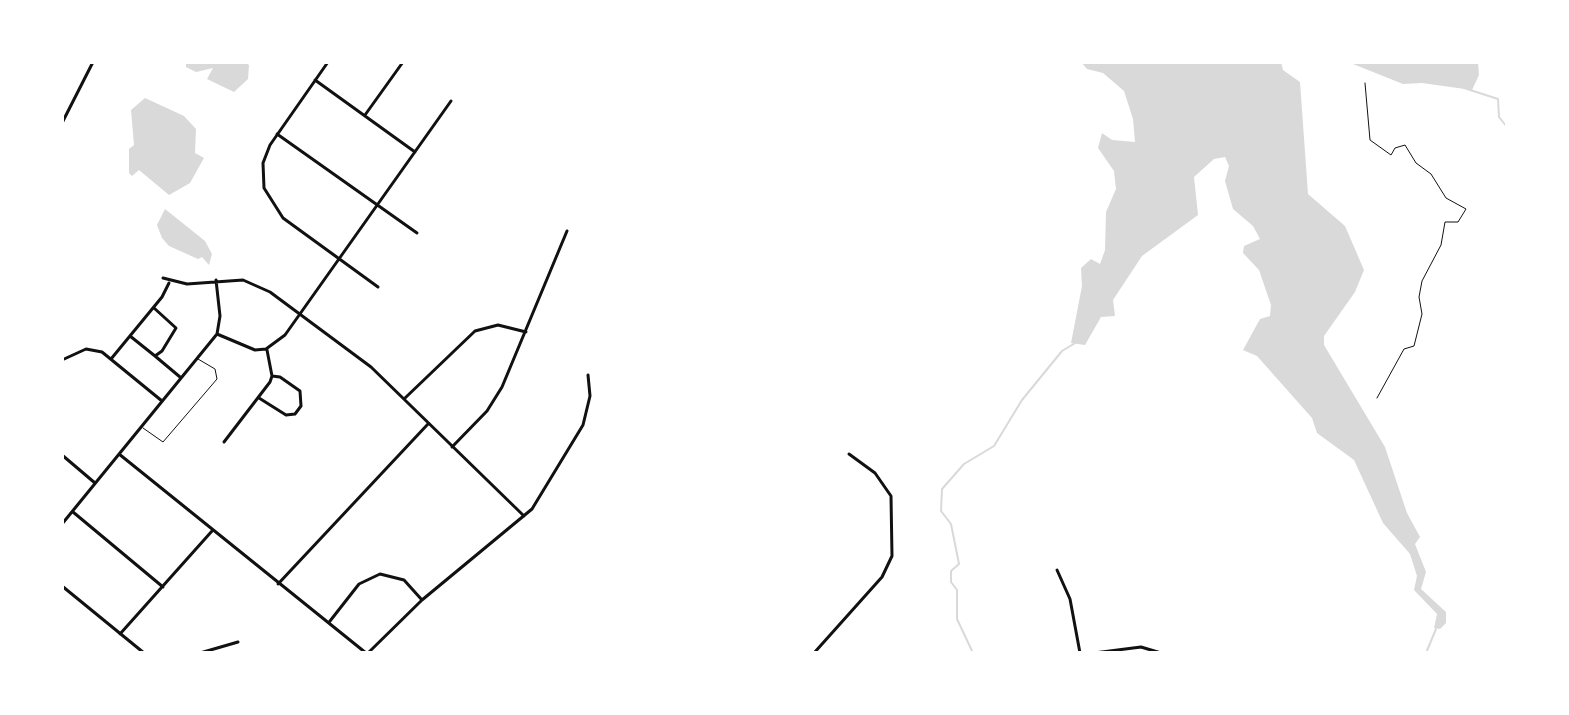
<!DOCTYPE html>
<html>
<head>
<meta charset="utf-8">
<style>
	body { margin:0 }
	#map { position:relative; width:1569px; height:715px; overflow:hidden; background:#fff; font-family:"Work Sans",sans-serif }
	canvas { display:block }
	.frame { position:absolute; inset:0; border:64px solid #fff; pointer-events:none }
</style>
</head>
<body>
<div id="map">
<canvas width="1569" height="715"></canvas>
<div class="frame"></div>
</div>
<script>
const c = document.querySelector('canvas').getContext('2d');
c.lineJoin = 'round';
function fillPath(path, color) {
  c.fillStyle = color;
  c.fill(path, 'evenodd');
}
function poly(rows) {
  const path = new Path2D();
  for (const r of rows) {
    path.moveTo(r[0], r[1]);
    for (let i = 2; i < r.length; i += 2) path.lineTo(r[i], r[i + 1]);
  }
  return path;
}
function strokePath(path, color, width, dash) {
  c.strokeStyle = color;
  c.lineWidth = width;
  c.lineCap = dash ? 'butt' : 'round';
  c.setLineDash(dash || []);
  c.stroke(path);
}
const water = poly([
	[186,62,245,62,249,65,248,79,234,92,207,79,213,68,196,72,186,67],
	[1081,62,1281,62,1283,70,1300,82,1308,194,1345,226,1364,270,1355,292,1324,336,1324,345,1385,447,1407,513,1420,537,1415,544,1426,572,1421,589,1446,612,1446,623,1440,629,1434,628,1437,614,1414,590,1417,576,1410,554,1383,523,1354,460,1317,433,1312,418,1257,356,1243,350,1260,319,1270,316,1271,305,1259,270,1243,253,1244,246,1260,239,1253,226,1233,209,1225,181,1229,166,1225,157,1214,159,1194,177,1198,215,1142,256,1113,300,1115,316,1101,317,1085,345,1071,343,1082,286,1081,268,1091,259,1100,264,1105,250,1106,212,1116,189,1114,171,1098,148,1102,133,1112,140,1135,142,1133,119,1124,91,1103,73,1087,69],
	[1348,62,1478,62,1479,75,1472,90,1422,83,1403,84],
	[145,98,184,116,196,129,195,153,204,158,190,183,169,195,139,170,132,176,129,173,129,149,134,145,131,110],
	[165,209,205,241,212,254,209,265,202,257,198,259,169,246,162,238,157,225]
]);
const stream = poly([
	[1464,88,1498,99,1499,117,1507,127],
	[973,653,957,619,957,590,951,582,951,571,959,564,951,524,941,511,942,489,964,464,994,446,1022,400,1062,351,1077,342],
	[1426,653,1436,629]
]);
const path = poly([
	[1365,83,1370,140,1391,155,1395,148,1405,145,1416,163,1431,174,1446,198,1466,209,1458,222,1445,222,1441,245,1422,281,1419,297,1422,314,1414,346,1404,349,1377,398]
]);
const service = poly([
	[143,428,163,442,217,379,215,369,198,359]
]);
const minor = poly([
	[328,62,270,145,263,163,264,188,283,218,378,287],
	[315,80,415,152],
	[365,115,403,62],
	[62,123,93,62],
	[277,134,417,233],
	[163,278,187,284,243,280,270,292,371,367,524,516],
	[217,334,255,350,266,349,285,335,451,101],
	[130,336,155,356,162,351,176,328,154,308],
	[155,356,180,377],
	[111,359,162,297,169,283],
	[62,360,86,349,102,352,162,401],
	[259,398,286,415,295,414,301,406,300,391,280,377,272,376],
	[404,399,475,331,498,325,526,332],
	[224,442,270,382,272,376,267,350],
	[452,447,487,411,502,387,567,231],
	[119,454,366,653],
	[62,455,95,483],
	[73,512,163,587],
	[62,524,217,334,220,316,216,280],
	[1057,570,1070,599,1080,653],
	[278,584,428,424],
	[62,586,144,653],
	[330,621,359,584,380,574,404,580,422,600],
	[120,634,212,531],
	[200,653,238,642],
	[368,653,422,600,532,509,583,425,590,396,588,375],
	[814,653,882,577,892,556,891,496,875,473,849,454],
	[1094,653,1141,647,1161,653]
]);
fillPath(water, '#d9d9d9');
strokePath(stream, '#d9d9d9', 2);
strokePath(path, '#111', 1);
strokePath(service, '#111', 1);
strokePath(minor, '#111', 3);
</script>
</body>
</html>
